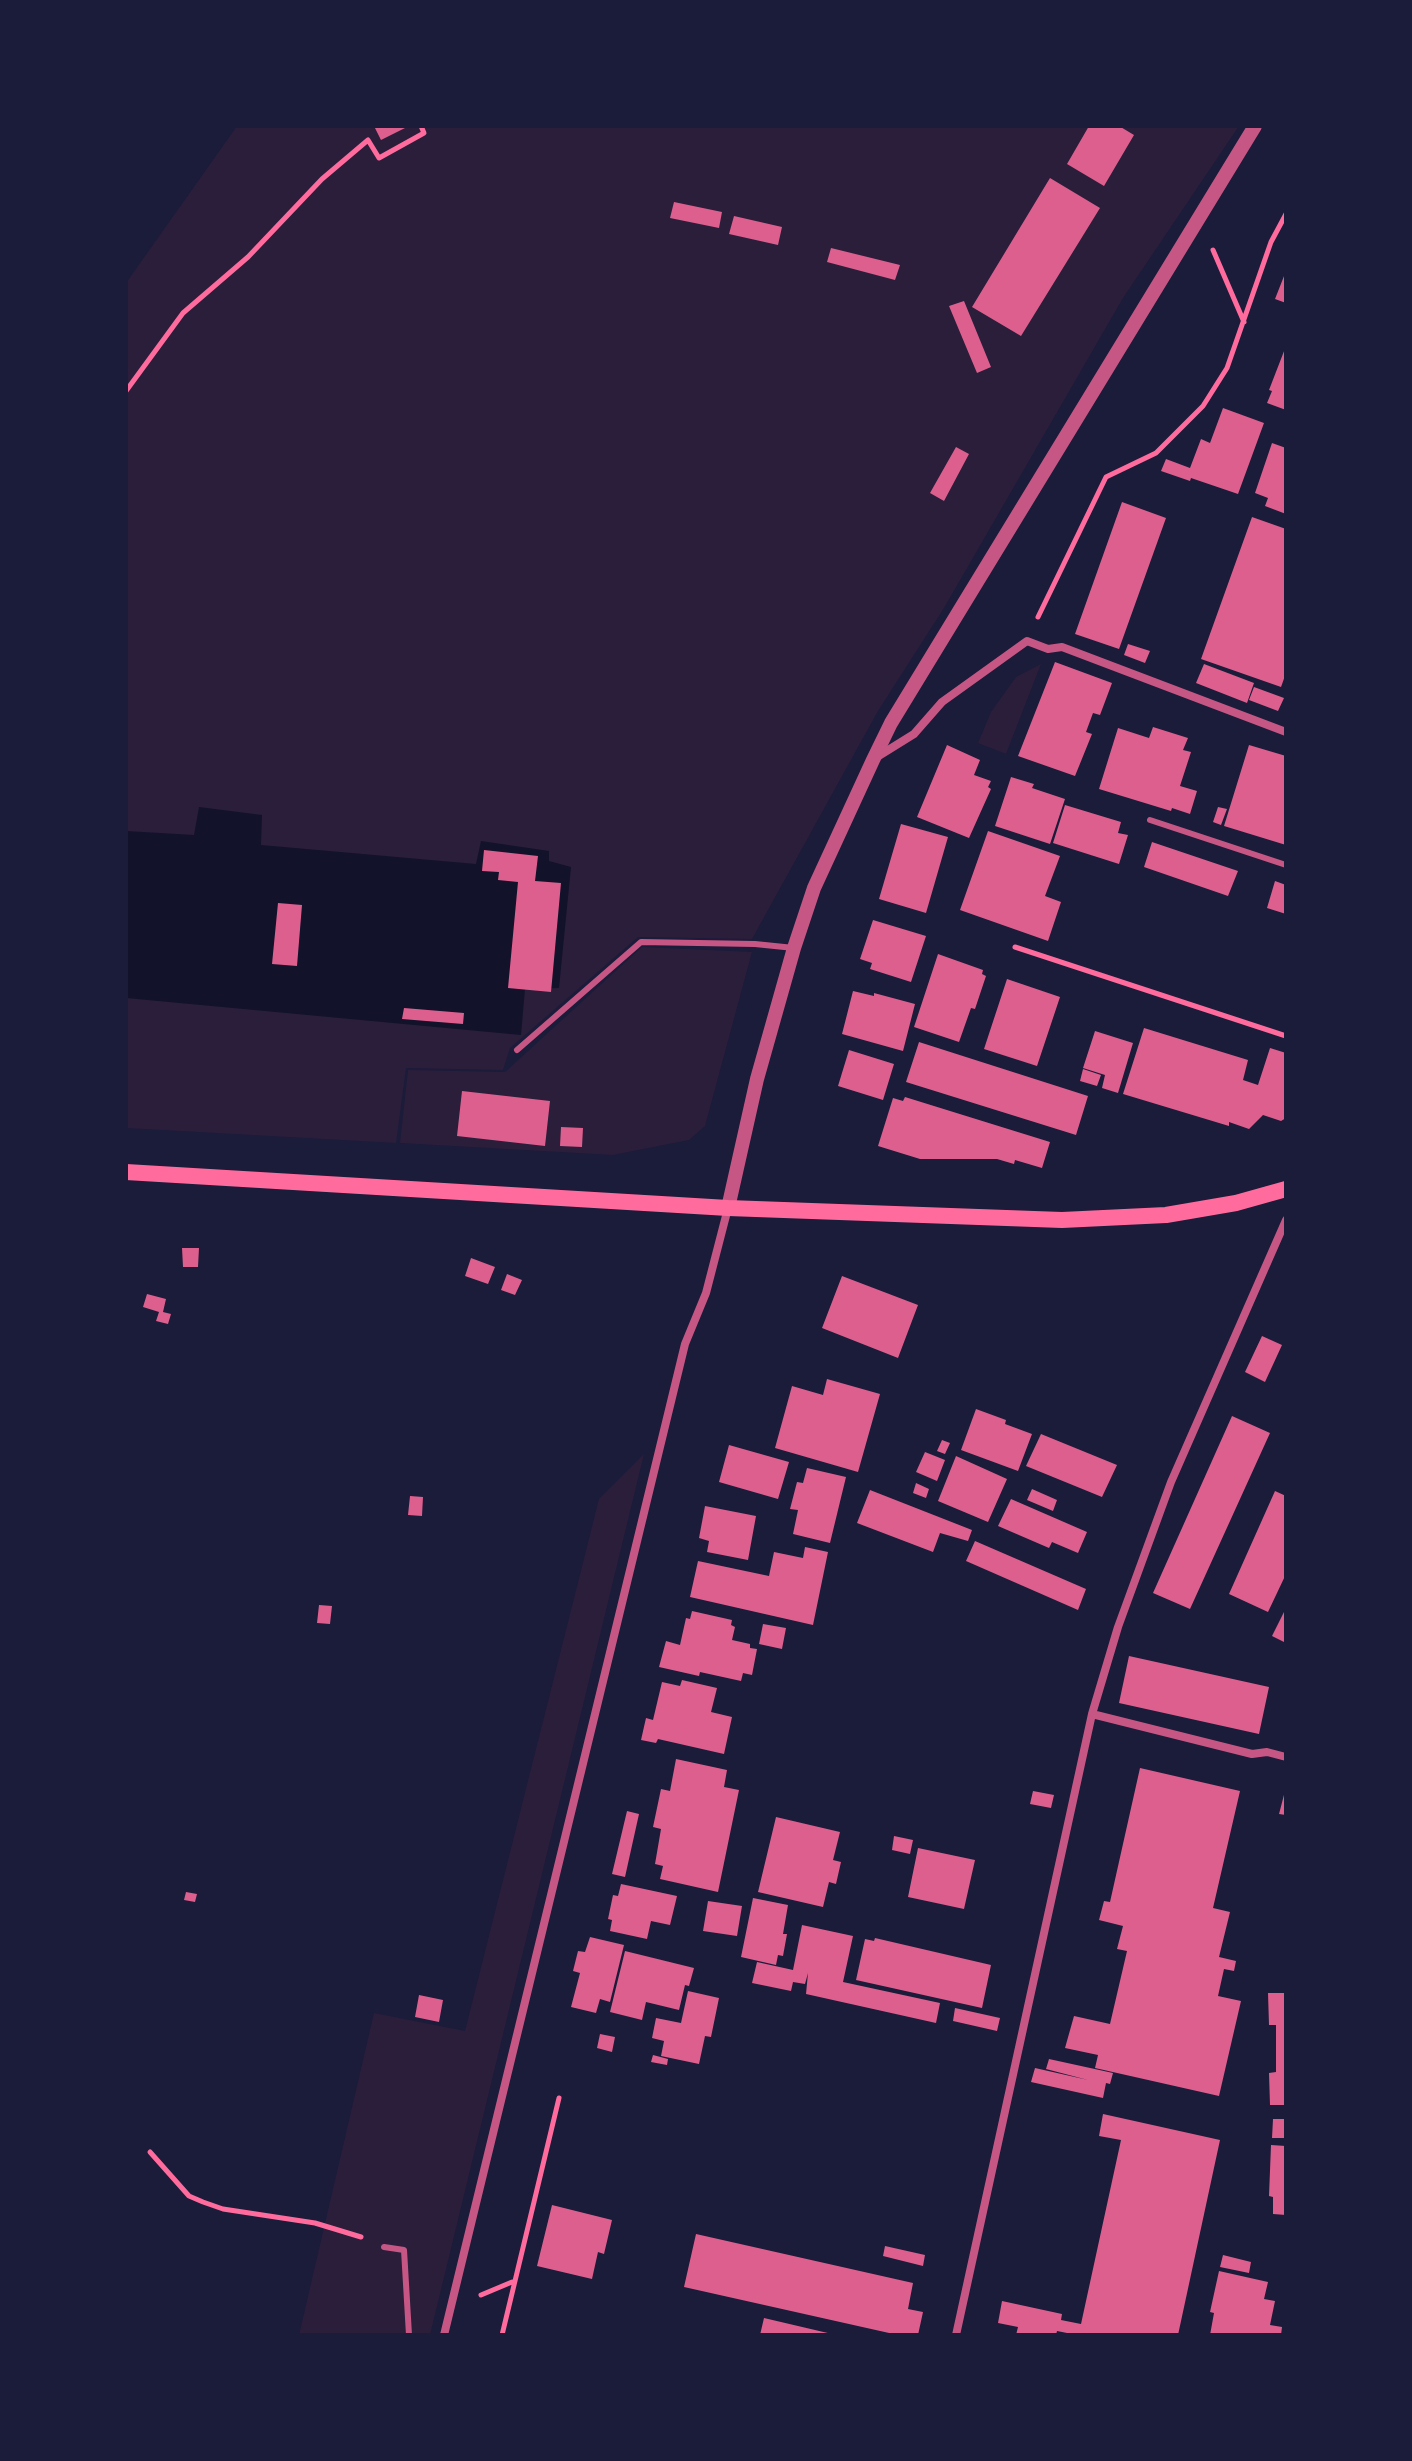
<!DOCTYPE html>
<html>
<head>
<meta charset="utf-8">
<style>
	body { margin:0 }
	#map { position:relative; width:1412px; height:2461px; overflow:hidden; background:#1b1b3a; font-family:Commissioner,sans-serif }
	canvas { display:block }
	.frame { position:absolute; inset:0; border:128px solid #1b1b3a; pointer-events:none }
</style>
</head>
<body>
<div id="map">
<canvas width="1412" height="2461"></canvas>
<div class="frame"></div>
</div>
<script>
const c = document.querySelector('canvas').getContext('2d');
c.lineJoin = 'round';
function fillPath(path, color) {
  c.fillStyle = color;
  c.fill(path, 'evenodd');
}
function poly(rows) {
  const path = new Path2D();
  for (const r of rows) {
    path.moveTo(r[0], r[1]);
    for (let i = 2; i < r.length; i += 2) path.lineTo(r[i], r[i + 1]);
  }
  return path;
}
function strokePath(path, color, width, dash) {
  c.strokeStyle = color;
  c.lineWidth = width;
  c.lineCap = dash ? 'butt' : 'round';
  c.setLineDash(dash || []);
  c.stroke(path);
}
const green = poly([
	[237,126,1239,126,1123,298,944,608,878,711,752,939,638,937,510,1048,503,1070,406,1068,396,1143,126,1128,126,283],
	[1041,664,1006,754,978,743,991,712,1016,677],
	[642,947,752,952,705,1126,689,1140,613,1155,400,1143,408,1070,505,1072],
	[644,1454,430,2335,299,2335,374,2013,465,2031,599,1499]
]);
const water = poly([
	[199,807,262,815,261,845,476,864,481,841,549,851,549,861,571,867,559,988,525,989,521,1035,126,998,126,831,194,835]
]);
const building = poly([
	[374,126,409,126,381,140],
	[1089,126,1119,126,1134,135,1104,186,1067,164],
	[1050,178,1100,208,1021,336,972,307],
	[674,202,722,212,719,228,670,218],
	[734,216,782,227,778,245,729,234],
	[831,248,900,265,895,280,827,262],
	[1286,271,1286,303,1275,299],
	[964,301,991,367,977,373,949,306],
	[1286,346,1286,410,1267,403,1272,391,1269,390],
	[1223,408,1264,423,1238,494,1191,478,1190,481,1161,471,1166,459,1190,468,1201,439,1210,443],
	[1272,443,1286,448,1286,514,1265,506,1268,498,1255,493],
	[956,447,969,454,944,501,930,493],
	[1122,502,1166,518,1119,649,1075,634],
	[1252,517,1286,529,1286,673,1281,687,1201,659],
	[1128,644,1150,651,1145,663,1124,655],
	[1055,662,1112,683,1100,715,1093,713,1086,732,1092,734,1075,776,1018,756],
	[1204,664,1254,683,1247,703,1196,683],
	[1254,687,1284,698,1278,711,1249,700],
	[1153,727,1188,738,1183,750,1191,752,1180,786,1197,791,1190,814,1172,808,1171,811,1099,789,1118,728,1149,738],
	[947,745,980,760,974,775,991,781,988,787,991,789,969,838,917,817],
	[1249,745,1286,756,1286,845,1224,826],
	[1011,777,1034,784,1032,788,1065,799,1050,844,995,826],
	[1065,805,1121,822,1118,833,1128,835,1119,864,1053,843],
	[1218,807,1227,809,1221,825,1213,822],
	[901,824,948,837,926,913,879,899],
	[988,831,1060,856,1045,896,1061,902,1048,941,960,910],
	[1152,842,1238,871,1228,896,1144,867],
	[484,850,538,856,535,881,561,883,551,992,508,988,518,882,498,880,499,872,482,871],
	[1275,881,1286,885,1286,914,1267,908],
	[278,903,302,905,297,966,272,964],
	[873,920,926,936,911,982,870,969,872,963,860,959],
	[938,954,983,970,982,974,986,976,975,1009,971,1008,959,1042,914,1027],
	[1007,979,1060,997,1037,1066,984,1049],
	[853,991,874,996,874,993,915,1004,903,1051,842,1034],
	[404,1008,464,1013,463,1024,402,1019],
	[1144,1028,1248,1060,1243,1080,1258,1085,1270,1048,1286,1053,1286,1118,1281,1121,1263,1115,1249,1129,1229,1122,1229,1126,1123,1094],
	[1095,1031,1133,1043,1118,1093,1102,1088,1105,1075,1083,1068],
	[919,1042,1088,1096,1076,1135,906,1082],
	[849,1050,894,1064,883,1100,838,1086],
	[1083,1069,1101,1075,1097,1086,1080,1081],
	[462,1091,550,1101,545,1146,457,1136],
	[905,1097,1050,1142,1042,1168,1015,1160,1014,1164,997,1159,920,1159,878,1146,893,1098,903,1101],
	[561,1127,583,1128,582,1147,560,1146],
	[182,1248,199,1248,198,1267,183,1267],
	[471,1258,495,1267,488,1284,465,1276],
	[507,1274,522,1280,515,1295,501,1290],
	[842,1276,918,1305,898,1358,822,1328],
	[147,1294,166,1299,163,1312,171,1314,168,1324,156,1321,159,1312,143,1307],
	[1262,1336,1282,1345,1265,1382,1245,1372],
	[827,1379,880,1394,858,1472,775,1448,792,1386,823,1395],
	[976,1409,1006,1420,1005,1424,1032,1434,1018,1471,961,1450],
	[1232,1416,1270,1433,1190,1609,1153,1593],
	[1041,1434,1117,1465,1102,1497,1026,1466],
	[942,1440,950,1443,945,1454,937,1451],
	[729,1445,789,1462,778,1499,719,1482],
	[925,1452,945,1460,937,1481,916,1472],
	[956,1456,1007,1479,988,1522,938,1501],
	[807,1468,846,1477,830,1543,793,1534,798,1510,790,1509,797,1482,803,1483],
	[916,1483,929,1489,926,1498,913,1493],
	[1032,1489,1057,1500,1053,1511,1027,1500],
	[870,1490,972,1530,968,1541,940,1533,933,1552,857,1523],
	[1275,1491,1286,1496,1286,1574,1268,1612,1229,1594],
	[410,1496,423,1497,422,1516,408,1515],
	[1011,1499,1087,1532,1078,1553,1052,1542,1049,1548,998,1526],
	[705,1506,756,1516,748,1560,707,1552,709,1541,699,1538],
	[975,1541,1086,1589,1078,1610,966,1561],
	[805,1547,828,1552,813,1625,690,1597,698,1561,769,1576,774,1552,803,1558],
	[319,1605,332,1606,330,1624,317,1623],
	[1286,1608,1286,1643,1272,1636],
	[692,1611,732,1620,731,1625,735,1627,732,1640,750,1644,750,1648,757,1649,752,1675,743,1673,741,1681,700,1672,699,1676,659,1667,666,1641,680,1645,686,1618,690,1619],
	[763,1624,786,1628,782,1649,759,1644],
	[1129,1656,1269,1687,1259,1734,1119,1703],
	[682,1680,717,1688,711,1712,732,1717,724,1754,658,1739,656,1743,641,1740,646,1718,653,1720,662,1682,680,1686],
	[676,1759,727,1770,724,1787,739,1790,718,1892,660,1879,663,1866,655,1864,661,1829,653,1827,661,1789,670,1791],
	[1140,1768,1240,1791,1213,1908,1230,1912,1219,1957,1236,1961,1234,1971,1224,1969,1218,1996,1241,2001,1219,2096,1095,2068,1098,2055,1065,2048,1074,2016,1110,2024,1127,1951,1117,1949,1123,1926,1099,1920,1104,1901,1110,1902],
	[1033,1791,1054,1795,1051,1808,1030,1804],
	[1285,1791,1286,1791,1286,1815,1279,1814],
	[627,1811,639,1814,625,1877,612,1874],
	[776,1817,840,1832,833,1860,841,1862,836,1884,829,1882,823,1907,758,1892],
	[894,1836,913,1840,910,1854,892,1850],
	[918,1848,975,1860,964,1909,908,1897],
	[621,1884,677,1896,670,1925,651,1921,647,1939,610,1931,612,1920,608,1919,613,1895,618,1896],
	[186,1892,197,1894,195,1902,184,1900],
	[753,1898,788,1905,783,1934,787,1934,783,1956,778,1955,776,1965,741,1957],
	[708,1901,742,1906,737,1936,703,1931],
	[802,1925,853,1936,843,1982,940,2003,936,2023,806,1994,808,1973,805,1984,793,1982,791,1991,752,1983,757,1962,793,1970],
	[590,1937,624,1945,610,2002,600,1999,596,2013,571,2007,580,1973,573,1971,578,1951,585,1952],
	[875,1938,991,1965,982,2008,856,1980,865,1939,874,1941],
	[625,1951,694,1968,689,1986,685,1985,679,2010,646,2002,642,2020,610,2012],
	[688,1991,719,1998,711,2037,705,2036,699,2064,661,2056,664,2041,652,2038,656,2018,681,2023],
	[1268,1993,1286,1993,1286,2105,1270,2105,1269,2073,1276,2072,1276,2025,1269,2025],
	[419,1995,443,2000,439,2022,415,2017],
	[955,2008,1000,2018,997,2031,953,2021],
	[600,2034,615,2037,612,2052,597,2048],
	[653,2055,668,2059,667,2065,651,2062],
	[1049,2059,1113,2073,1110,2084,1106,2083,1103,2098,1031,2082,1035,2068,1088,2080,1046,2069],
	[1103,2114,1220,2140,1178,2335,1077,2335,1057,2331,1056,2335,1016,2335,1018,2327,998,2323,1002,2301,1062,2314,1061,2320,1081,2324,1121,2140,1099,2136],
	[1273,2119,1285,2119,1285,2138,1272,2138],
	[1271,2145,1286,2146,1286,2215,1273,2214,1273,2197,1269,2196],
	[552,2205,612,2220,604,2254,598,2252,592,2279,537,2266],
	[696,2234,913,2283,908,2309,923,2312,918,2335,898,2335,684,2287],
	[885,2246,925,2255,923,2266,883,2256],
	[1223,2255,1251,2262,1249,2273,1220,2267],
	[1219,2271,1268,2282,1264,2299,1275,2301,1270,2325,1282,2327,1281,2335,1210,2335,1214,2313,1210,2312],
	[764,2318,832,2334,832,2335,760,2335]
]);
const path = poly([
	[1213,250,1244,322],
	[126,391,183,313,248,257,322,179,368,140,379,158,424,133,421,126],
	[1038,617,1106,477,1156,453,1203,406,1227,368,1271,242,1286,214],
	[1015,947,1286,1036],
	[150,2152,189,2196,203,2202,223,2209,315,2223,361,2237],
	[481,2295,512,2282],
	[502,2335,559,2098]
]);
const service = poly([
	[1150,820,1286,865],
	[517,1050,641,942,755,944,794,948],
	[384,2247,404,2250,409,2335]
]);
const minor = poly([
	[877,757,914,734,942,702,1027,641,1048,649,1062,647,1286,732],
	[1092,1714,1252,1754,1267,1752,1286,1757],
	[444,2335,685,1344,706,1293,728,1208],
	[956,2335,1092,1714,1118,1627,1171,1482,1286,1220]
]);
const tertiary = poly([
	[728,1208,757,1079,794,948,814,888,873,760,891,723,958,613,1255,126]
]);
const secondary = poly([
	[126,1172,728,1208,1062,1220,1166,1215,1236,1203,1286,1189]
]);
fillPath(green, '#2a1e3b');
fillPath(water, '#12122b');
fillPath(building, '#dd5f8e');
strokePath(path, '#ff6b9d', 5);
strokePath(service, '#c65784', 6);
strokePath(minor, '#c65784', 8);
strokePath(tertiary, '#c65784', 14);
strokePath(secondary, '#ff6b9d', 16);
</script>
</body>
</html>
